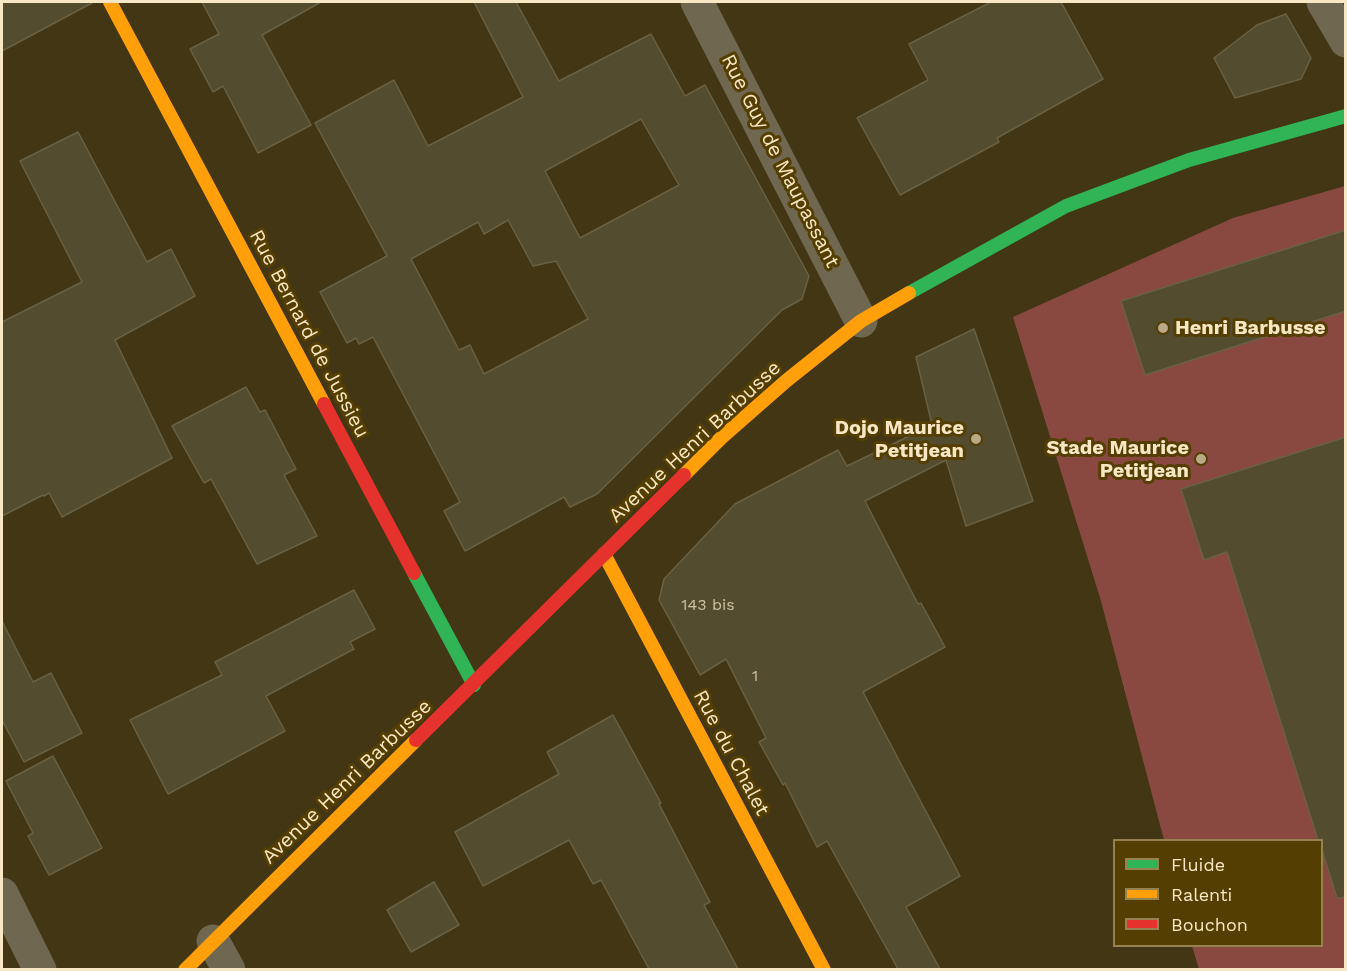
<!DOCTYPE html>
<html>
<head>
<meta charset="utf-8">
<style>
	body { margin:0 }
	#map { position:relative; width:1347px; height:971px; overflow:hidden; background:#423615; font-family:"Work Sans",sans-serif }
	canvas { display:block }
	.frame { position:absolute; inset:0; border:3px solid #f8e7c5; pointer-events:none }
	.legend { position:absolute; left:1113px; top:839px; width:210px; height:108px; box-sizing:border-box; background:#553e02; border:2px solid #968250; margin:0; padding:8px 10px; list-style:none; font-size:18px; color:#f8e7c5 }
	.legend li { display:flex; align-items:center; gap:12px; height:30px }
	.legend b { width:30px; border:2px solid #968250 }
</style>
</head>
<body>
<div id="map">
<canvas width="1347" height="971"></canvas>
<div class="frame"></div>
<ul class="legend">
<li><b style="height:8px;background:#30b455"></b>Fluide</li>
<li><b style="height:8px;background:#ff9f0a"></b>Ralenti</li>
<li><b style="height:8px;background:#e5322d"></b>Bouchon</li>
</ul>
</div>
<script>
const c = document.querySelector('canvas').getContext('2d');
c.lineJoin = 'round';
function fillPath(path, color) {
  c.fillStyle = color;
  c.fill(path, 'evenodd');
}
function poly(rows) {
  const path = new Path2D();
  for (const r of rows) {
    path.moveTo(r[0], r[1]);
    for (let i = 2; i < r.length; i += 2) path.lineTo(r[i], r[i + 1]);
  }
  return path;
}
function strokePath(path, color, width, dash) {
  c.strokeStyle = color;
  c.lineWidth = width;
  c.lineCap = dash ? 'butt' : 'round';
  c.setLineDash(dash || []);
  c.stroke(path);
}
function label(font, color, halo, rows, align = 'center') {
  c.font = font + ' "Work Sans",sans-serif';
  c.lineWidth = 6;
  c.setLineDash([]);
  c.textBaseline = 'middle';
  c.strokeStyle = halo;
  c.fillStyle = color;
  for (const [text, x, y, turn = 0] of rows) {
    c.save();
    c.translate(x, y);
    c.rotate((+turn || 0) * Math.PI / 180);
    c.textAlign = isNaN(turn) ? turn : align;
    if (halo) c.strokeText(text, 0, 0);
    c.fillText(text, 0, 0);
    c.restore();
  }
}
const green = poly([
	[1345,186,1345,969,1199,969,1192,946,1322,946,1322,840,1164,840,1101,601,1013,317,1233,218]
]);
const building = poly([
	[2,2,91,2,92,3,2,51,2,2],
	[202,2,321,2,262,35,311,125,258,153,223,86,213,92,190,49,219,34,202,2],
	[474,2,516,2,559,81,651,34,685,96,705,85,809,276,802,299,782,310,597,494,570,507,564,497,465,551,444,511,460,502,373,337,359,344,356,338,347,343,320,292,387,256,315,123,394,80,428,146,523,97,474,2],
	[641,119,679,185,580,238,545,171,641,119],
	[508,220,533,266,556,261,588,319,484,374,470,345,459,350,411,259,478,222,484,234,508,220],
	[991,2,1061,2,1103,79,997,138,999,142,900,195,857,118,928,80,909,44,991,2],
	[1286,14,1311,58,1301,79,1235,98,1214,58,1257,25,1286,14],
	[78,132,147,262,171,249,195,296,115,340,172,458,62,517,49,493,44,496,43,495,2,516,2,322,82,282,20,161,78,132],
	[1346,230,1346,311,1145,375,1121,301,1346,230],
	[974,329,1033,501,966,526,946,460,865,501,918,604,921,603,945,647,863,692,960,876,906,907,940,969,898,969,827,841,817,847,785,783,783,785,759,742,766,738,726,659,700,675,659,600,664,579,735,504,838,450,847,466,932,425,916,357,974,329],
	[246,387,260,412,265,410,296,469,284,475,317,536,257,564,211,479,204,483,172,426,246,387],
	[1346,437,1346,897,1337,898,1322,850,1322,840,1318,840,1227,552,1204,560,1181,489,1346,437],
	[354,590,375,629,350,642,354,649,266,696,285,731,168,794,130,720,222,675,215,662,354,590],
	[2,621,33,682,51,673,82,733,24,762,2,720,2,621],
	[613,715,661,803,659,804,710,902,704,905,738,969,649,969,601,880,593,884,569,840,483,886,455,832,559,774,547,752,613,715],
	[53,756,102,848,49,875,28,836,33,833,6,781,53,756],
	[434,882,459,925,411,952,387,910,434,882]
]);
const street = poly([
	[697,2,861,321],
	[1323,2,1346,41],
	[2,894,40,970],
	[213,941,229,970]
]);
const fast = poly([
	[909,293,1066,206,1189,160,1346,116],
	[414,573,474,685]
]);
const slow = poly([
	[110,2,324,404],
	[684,475,721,438,786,381,861,321,909,293],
	[604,554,824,970],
	[185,970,416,740]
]);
const jam = poly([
	[324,404,414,573],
	[416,740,684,475]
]);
const markers = [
	[1163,328,6,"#b8a987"],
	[976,439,6,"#b8a987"],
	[1201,459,6,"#b8a987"]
];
const numberNames = [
	["143 bis",708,605],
	["1",755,676]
];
const streetNames = [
	["Rue Guy de Maupassant",780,161,63],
	["Rue Bernard de Jussieu",309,334,62],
	["Avenue Henri Barbusse",695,442,-43],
	["Rue du Chalet",731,753,62],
	["Avenue Henri Barbusse",347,782,-44]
];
const poiNames = [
	["Henri Barbusse",1175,328,"left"],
	["Dojo Maurice",964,428],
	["Petitjean",964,451],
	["Stade Maurice",1189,448],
	["Petitjean",1189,471]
];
fillPath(green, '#894941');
fillPath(building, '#534c2e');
strokePath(building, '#696143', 1.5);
strokePath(street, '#706750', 33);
strokePath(fast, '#30b455', 14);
strokePath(slow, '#ff9f0a', 14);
strokePath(jam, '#e5322d', 14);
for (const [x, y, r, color] of markers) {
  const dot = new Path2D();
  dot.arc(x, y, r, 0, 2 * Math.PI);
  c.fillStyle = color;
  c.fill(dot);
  strokePath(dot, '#553e02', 2);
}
label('16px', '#cfc09f', null, numberNames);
label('20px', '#f8e7c5', '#553e02', streetNames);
label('bold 20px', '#f8e7c5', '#553e02', poiNames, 'right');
</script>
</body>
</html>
